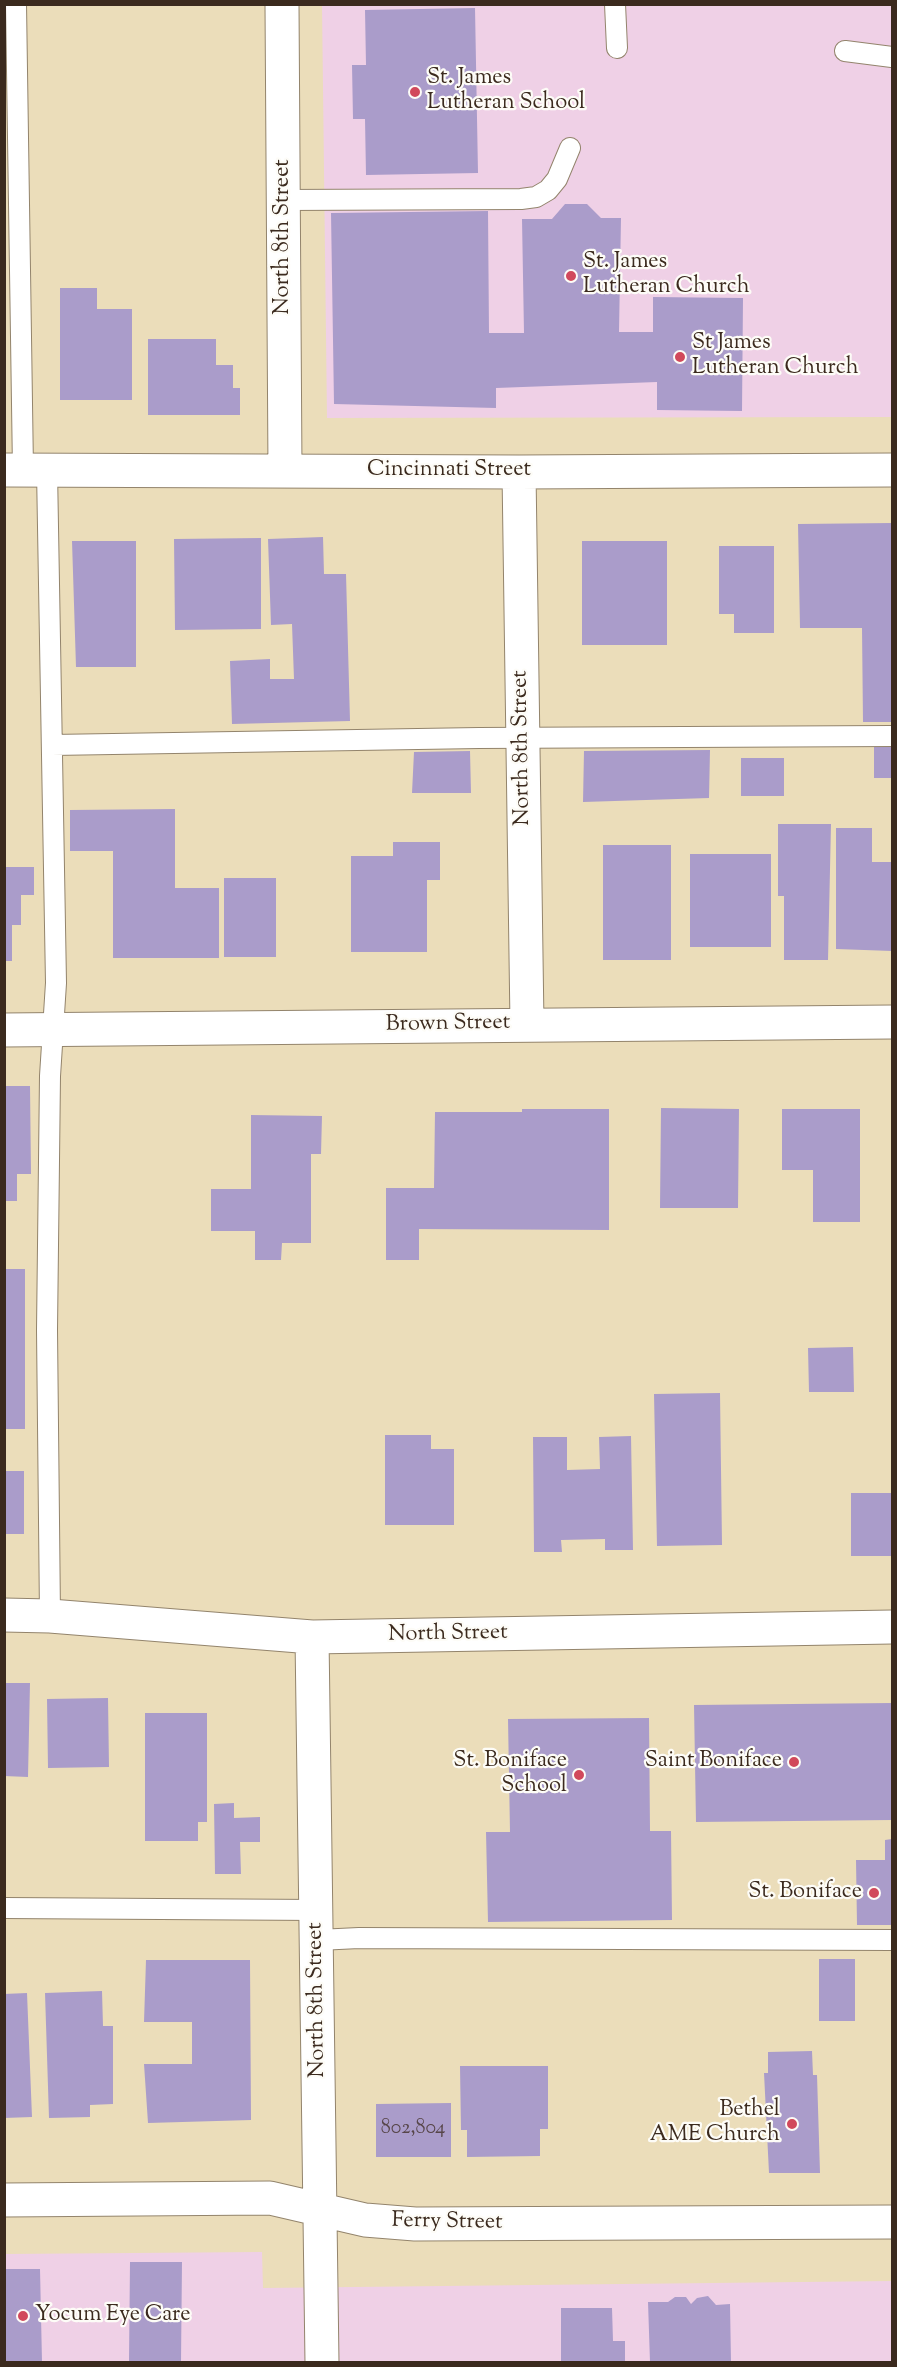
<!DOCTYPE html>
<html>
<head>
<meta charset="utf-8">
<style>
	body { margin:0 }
	#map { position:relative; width:897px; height:2367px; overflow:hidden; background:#ebddba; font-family:"Sorts Mill Goudy",serif }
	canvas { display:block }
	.frame { position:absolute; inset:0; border:6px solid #3b2a1e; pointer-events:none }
</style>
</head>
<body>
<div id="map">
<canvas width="897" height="2367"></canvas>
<div class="frame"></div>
</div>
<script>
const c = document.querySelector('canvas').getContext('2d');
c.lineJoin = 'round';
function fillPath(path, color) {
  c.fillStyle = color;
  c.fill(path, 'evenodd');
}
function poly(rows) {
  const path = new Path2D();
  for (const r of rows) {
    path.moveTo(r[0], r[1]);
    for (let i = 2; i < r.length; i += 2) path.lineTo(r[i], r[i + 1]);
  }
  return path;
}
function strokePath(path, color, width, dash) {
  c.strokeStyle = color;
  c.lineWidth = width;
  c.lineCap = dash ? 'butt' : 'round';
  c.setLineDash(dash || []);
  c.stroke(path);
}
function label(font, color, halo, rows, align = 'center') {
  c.font = font + ' "Sorts Mill Goudy",serif';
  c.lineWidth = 4.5;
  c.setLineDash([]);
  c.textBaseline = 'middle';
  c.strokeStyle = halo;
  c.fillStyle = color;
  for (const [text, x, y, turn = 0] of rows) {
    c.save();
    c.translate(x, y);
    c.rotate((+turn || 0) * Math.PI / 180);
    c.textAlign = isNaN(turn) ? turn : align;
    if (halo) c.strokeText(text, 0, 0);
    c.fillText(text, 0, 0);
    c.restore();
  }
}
const built = poly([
	[322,5,892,5,892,417,327,418],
	[262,2252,263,2288,892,2281,892,2362,5,2362,4,2254]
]);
const building = poly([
	[475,8,478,173,366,175,365,119,353,119,352,65,366,65,365,10],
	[565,204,587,204,601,218,621,218,619,332,653,332,653,297,743,298,742,411,657,410,657,382,496,388,496,408,334,404,331,213,488,211,489,333,524,333,522,219,552,219],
	[60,288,97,288,97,309,132,309,132,400,60,400],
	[148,339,216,339,216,365,233,365,233,388,240,388,240,415,148,415],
	[892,523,892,722,863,722,862,628,800,628,798,524],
	[323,537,324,574,346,574,350,721,232,724,230,661,270,659,270,679,294,679,292,624,271,625,268,539],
	[261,538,261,629,175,630,174,539],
	[72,541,136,541,136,667,76,667],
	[582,541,667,541,667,645,582,645],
	[719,546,774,546,774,633,734,633,734,614,719,614],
	[874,745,892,745,892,778,874,778],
	[710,750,709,798,583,802,584,751],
	[470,751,471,793,412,793,414,752],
	[741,758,784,758,784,796,741,796],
	[175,809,175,888,219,888,219,958,113,958,113,851,70,851,70,810],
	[778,824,831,824,828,960,784,960,784,896,778,896],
	[836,828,872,828,872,862,892,862,892,951,836,949],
	[393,842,440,842,440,880,427,880,427,952,351,952,351,856,393,856],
	[603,845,671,845,671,960,603,960],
	[690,854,771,854,771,947,690,947],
	[4,867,34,867,34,895,21,895,21,925,12,925,12,961,4,961],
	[224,878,276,878,276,957,224,957],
	[4,1086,30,1086,31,1174,17,1174,17,1201,4,1201],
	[661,1108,739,1109,738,1208,660,1208],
	[522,1109,609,1109,609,1230,419,1229,419,1260,386,1260,386,1188,434,1188,435,1112,522,1112],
	[782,1109,860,1109,860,1222,813,1222,813,1170,782,1170],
	[251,1115,322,1116,321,1154,311,1154,311,1243,282,1243,281,1260,255,1260,255,1231,211,1231,211,1189,251,1189],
	[4,1269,25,1269,25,1429,4,1429],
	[853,1347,854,1392,809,1392,808,1348],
	[720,1393,722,1545,657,1546,654,1394],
	[385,1435,431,1435,431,1449,454,1449,454,1525,385,1525],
	[631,1436,633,1550,605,1550,605,1539,561,1540,562,1552,534,1552,533,1437,567,1437,567,1470,600,1469,599,1437],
	[4,1471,24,1471,24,1534,4,1534],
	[851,1493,892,1493,892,1556,851,1556],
	[4,1683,30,1683,28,1777,4,1776],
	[108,1698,109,1767,48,1768,47,1699],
	[892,1703,892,1820,696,1822,694,1705],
	[145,1713,207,1713,207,1822,198,1822,198,1841,145,1841],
	[649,1718,650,1831,671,1831,672,1920,488,1922,486,1832,510,1832,508,1719],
	[234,1803,234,1818,260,1817,260,1842,240,1842,241,1874,215,1874,214,1804],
	[892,1839,892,1925,857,1925,856,1860,885,1860,885,1840],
	[819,1959,855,1959,855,2021,819,2021],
	[146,1960,250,1960,251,2120,148,2123,144,2064,192,2064,192,2022,144,2022],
	[102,1991,103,2026,113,2026,113,2104,90,2105,90,2117,49,2118,45,1993],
	[27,1993,32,2117,4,2118,4,1994],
	[812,2051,813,2075,817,2075,820,2173,769,2173,764,2073,768,2073,768,2052],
	[460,2066,548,2066,548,2129,540,2129,540,2156,467,2157,467,2130,461,2130],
	[451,2103,451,2157,376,2157,376,2104],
	[130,2262,182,2262,181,2362,129,2362],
	[4,2269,40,2269,42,2362,4,2362],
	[708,2296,716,2305,730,2304,731,2362,650,2362,648,2302,668,2302,675,2297,686,2297,691,2304,697,2298],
	[561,2308,612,2308,613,2341,625,2341,625,2362,561,2362]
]);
const service = poly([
	[16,4,23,470],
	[615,4,617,48],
	[845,51,892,57],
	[283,200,521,199,536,197,548,190,557,179,570,148],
	[47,470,56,983,50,1076,47,1330,50,1616],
	[52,745,479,738,892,736],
	[4,1908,317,1910],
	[318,1940,359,1938,892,1940]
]);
const minor = poly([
	[282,4,285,470],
	[4,470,519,472,892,470],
	[519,472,527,1024],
	[4,1030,892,1022],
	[4,1615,50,1616,312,1637,892,1627],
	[312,1637,322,2362],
	[4,2200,270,2198,365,2220,415,2224,892,2222]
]);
const markers = [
	[415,92,6,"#d1495b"],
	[571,276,6,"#d1495b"],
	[680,357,6,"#d1495b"],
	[794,1762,6,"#d1495b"],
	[579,1775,6,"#d1495b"],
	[874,1893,6,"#d1495b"],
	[792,2124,6,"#d1495b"],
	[23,2316,6,"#d1495b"]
];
const numberNames = [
	["802,804",413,2130]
];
const poiNames = [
	["St. James",427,79],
	["Lutheran School",427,104],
	["St. James",583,263],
	["Lutheran Church",583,288],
	["St James",692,344],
	["Lutheran Church",692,369],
	["St. Boniface",567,1762,"right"],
	["School",567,1787,"right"],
	["Saint Boniface",782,1762,"right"],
	["St. Boniface",862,1893,"right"],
	["Bethel",780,2111,"right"],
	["AME Church",780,2136,"right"],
	["Yocum Eye Care",35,2316]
];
const streetNames = [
	["North 8th Street",284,237,-90],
	["Cincinnati Street",449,471],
	["North 8th Street",523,748,-91],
	["Brown Street",448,1025,-1],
	["North Street",448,1635,-1],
	["North 8th Street",318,2000,-91],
	["Ferry Street",447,2223,1]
];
fillPath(built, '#efd0e6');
fillPath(building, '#aa9cca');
strokePath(service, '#93846c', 22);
strokePath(minor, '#93846c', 35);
strokePath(service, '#fff', 20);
strokePath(minor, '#fff', 33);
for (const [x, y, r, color] of markers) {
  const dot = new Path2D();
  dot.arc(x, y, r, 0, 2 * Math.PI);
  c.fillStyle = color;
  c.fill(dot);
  strokePath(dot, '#fdfcf7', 2);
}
label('20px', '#574649', null, numberNames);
label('22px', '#3b2a1e', '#fdfcf7', poiNames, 'left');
label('22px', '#3b2a1e', '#fdfcf7', streetNames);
</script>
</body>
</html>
